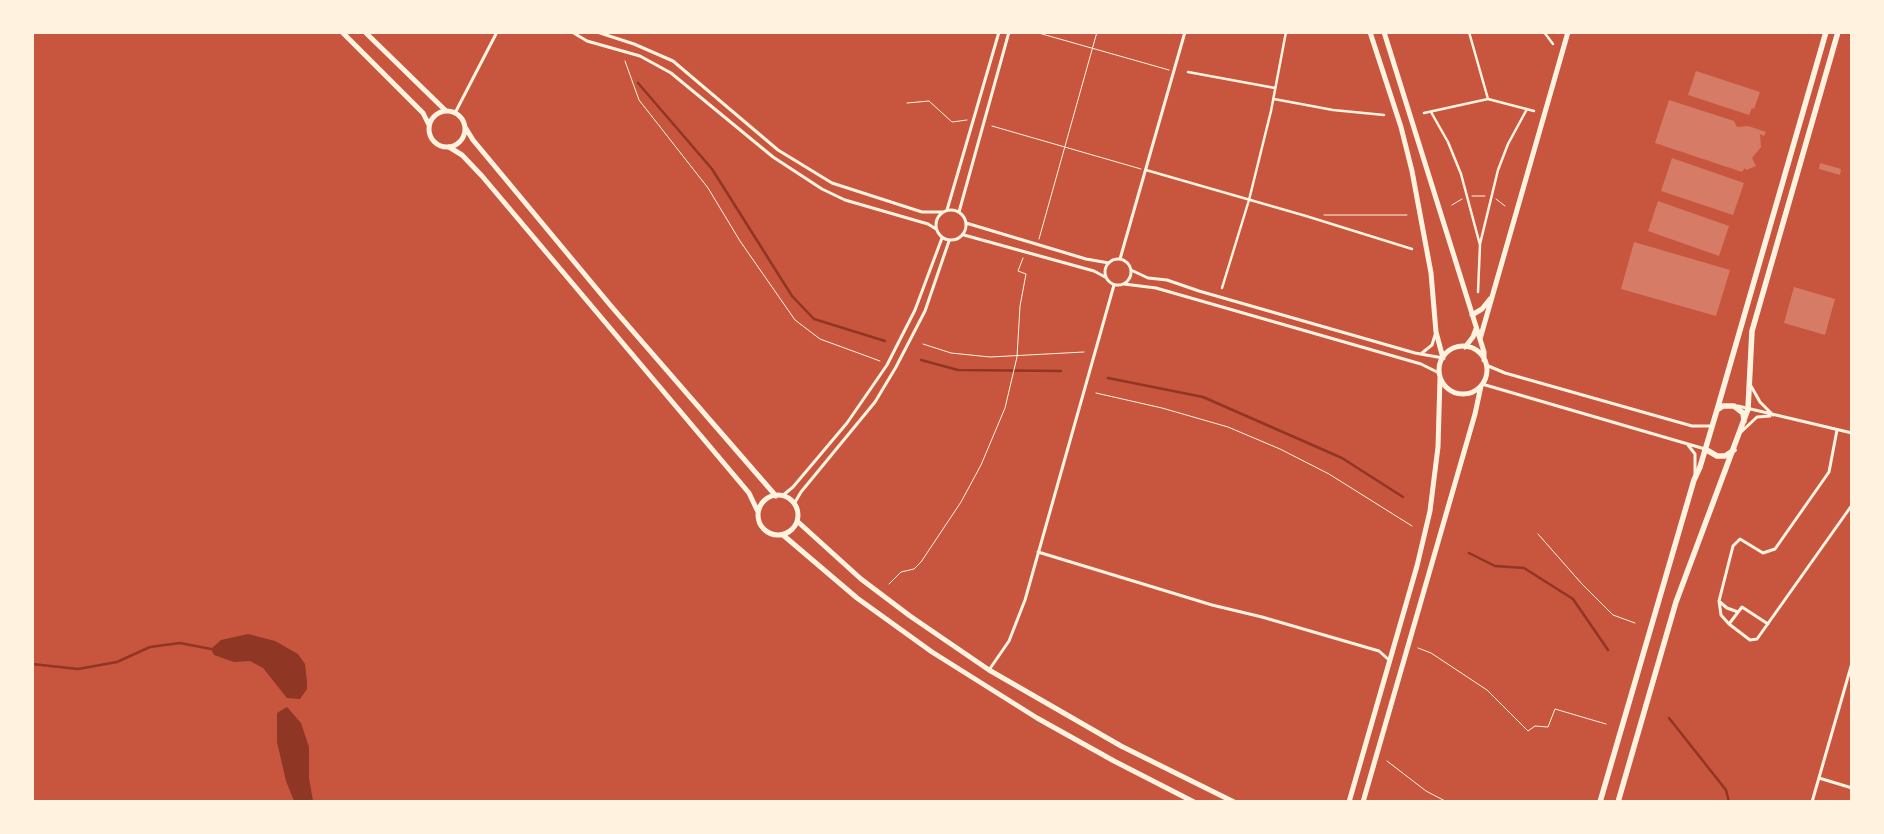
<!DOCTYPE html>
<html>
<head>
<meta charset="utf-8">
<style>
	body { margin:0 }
	#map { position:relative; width:1884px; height:834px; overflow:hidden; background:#c8553d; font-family:"Times New Roman",serif }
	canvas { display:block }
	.frame { position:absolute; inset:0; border:34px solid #fff3e0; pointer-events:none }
</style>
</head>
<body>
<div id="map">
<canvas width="1884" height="834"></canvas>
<div class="frame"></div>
</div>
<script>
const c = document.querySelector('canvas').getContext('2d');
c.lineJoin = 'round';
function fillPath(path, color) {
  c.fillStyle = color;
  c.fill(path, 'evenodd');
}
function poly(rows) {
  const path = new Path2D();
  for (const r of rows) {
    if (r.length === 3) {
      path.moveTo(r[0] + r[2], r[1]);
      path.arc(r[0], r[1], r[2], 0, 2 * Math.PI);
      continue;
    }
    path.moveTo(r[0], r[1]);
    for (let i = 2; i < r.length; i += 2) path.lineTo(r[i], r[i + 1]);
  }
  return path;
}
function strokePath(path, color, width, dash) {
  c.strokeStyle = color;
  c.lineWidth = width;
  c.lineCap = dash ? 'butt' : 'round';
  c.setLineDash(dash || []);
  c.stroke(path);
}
const water = poly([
	[248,634,275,641,298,654,305,664,307,681,307,689,300,699,287,698,263,668,250,661,234,662,214,655,211,649,221,640],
	[287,707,301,723,309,747,309,778,313,801,294,801,286,781,277,742,277,713]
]);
const stream = poly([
	[638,83,712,169,792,296,814,319,885,341],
	[921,360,958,370,1061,371],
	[1108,378,1203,397,1342,458,1403,497],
	[1469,553,1495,566,1524,568,1573,599,1608,650],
	[32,664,78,669,117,662,150,647,180,643,211,649],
	[1669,718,1726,790,1729,802]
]);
const building = poly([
	[1696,71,1760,92,1754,109,1752,108,1749,115,1688,95],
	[1669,100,1734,121,1737,127,1748,126,1766,132,1764,136,1760,134,1761,147,1752,158,1756,166,1746,170,1745,168,1742,172,1655,143],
	[1672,158,1744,183,1733,215,1661,191],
	[1820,163,1841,169,1840,175,1819,169],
	[1658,201,1729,226,1719,256,1648,231],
	[1634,242,1730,270,1716,316,1621,289],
	[1794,287,1835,299,1825,335,1784,323]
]);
const path = poly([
	[1035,32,1169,70],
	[625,61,639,100,708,188,740,241,795,320,820,339,880,361],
	[907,103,929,101,952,122,967,120],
	[992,126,1141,169],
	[1472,196,1485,196],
	[1496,199,1505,206],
	[1452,205,1462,199],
	[1324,215,1407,215],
	[1039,239,1097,32],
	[923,344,951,353,990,357,1084,352],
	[1096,393,1162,408,1228,427,1280,449,1329,474,1412,526],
	[1538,534,1582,584,1613,615,1635,623],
	[889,584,901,572,914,569,921,562,961,502,981,465,1005,408,1017,357,1020,306,1026,274,1018,271,1023,258],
	[1418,648,1431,653,1487,690,1528,731,1535,726,1548,727,1555,709,1606,724],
	[1387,761,1426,791,1447,802]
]);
const pedestrian = poly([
	[1469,32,1488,99,1534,111],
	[1544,32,1553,44],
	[1188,72,1275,88],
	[1274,99,1333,110,1384,115],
	[1431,112,1448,142,1461,174,1480,245,1478,292],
	[1424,113,1488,99],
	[1146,170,1306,216,1412,249],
	[1480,244,1498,170,1508,144,1527,109],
	[1222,288,1249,200,1271,111,1286,32]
]);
const minor = poly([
	[572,32,587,41,640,56,671,73,773,157,822,189,845,200,928,224,936,229],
	[597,32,634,44,673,61,778,150,832,183,922,212,943,212],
	[455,113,497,32],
	[951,225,15],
	[947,210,999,32],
	[959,212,1009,32],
	[966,223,1086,259,1109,263],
	[964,235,1094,271,1105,277],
	[1118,272,13],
	[1120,259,1185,32],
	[1131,270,1148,278,1167,280,1199,291,1415,353,1443,358],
	[1124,284,1156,288,1421,364,1439,373],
	[1422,353,1432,345,1435,335],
	[1486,365,1505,373,1692,426,1711,426],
	[1482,384,1705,449],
	[1751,386,1760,402,1773,415],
	[1738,406,1852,433],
	[1837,430,1829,472,1775,549,1763,553,1740,539,1733,546,1719,601,1721,615,1729,624,1750,640,1757,639,1852,505],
	[1740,433,1757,417,1770,416],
	[1688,445,1695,454,1695,474],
	[782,496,793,487,847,423,887,365,915,310,942,238],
	[794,504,801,492,875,402,896,367,925,311,949,241],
	[1038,552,1212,605,1262,617,1379,651,1389,660],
	[1720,602,1727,608,1738,612],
	[1729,624,1742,607,1768,624],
	[989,670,1009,641,1025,600,1114,285],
	[1819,778,1852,788],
	[1812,802,1852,663]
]);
const secondary = poly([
	[342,32,423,113,429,125],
	[365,32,446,111],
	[1370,32,1401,127,1412,171,1431,273,1436,332,1443,358],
	[1384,32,1484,352,1484,360],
	[447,129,18],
	[465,127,473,140,611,306,776,496],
	[449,147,462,155,482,176,749,493,758,512],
	[1472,315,1482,309,1490,299],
	[1480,339,1568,32],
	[1463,370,24],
	[1465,347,1473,337,1476,329],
	[778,515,20],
	[797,521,861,579,910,616,989,670,1121,746,1234,802],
	[783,535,857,598,932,652,1037,718,1114,761,1194,802],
	[1349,802,1417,566,1430,511,1438,447,1440,378],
	[1363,802,1475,414,1481,386]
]);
const primary = poly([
	[1717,410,1723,406,1734,406,1743,413,1744,421],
	[1705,449,1717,456,1725,456,1734,450],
	[1600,802,1694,480,1700,467,1717,410,1826,32],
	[1618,802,1676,602,1748,409,1752,331,1838,32]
]);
fillPath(water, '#8f3625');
strokePath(stream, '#8f3625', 2.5);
fillPath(building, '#d67c66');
strokePath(path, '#fff3e0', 1);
strokePath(pedestrian, '#fff3e0', 2.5);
strokePath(minor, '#fff3e0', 3);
strokePath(secondary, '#fff3e0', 5);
strokePath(primary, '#fff3e0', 5.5);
</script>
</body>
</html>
